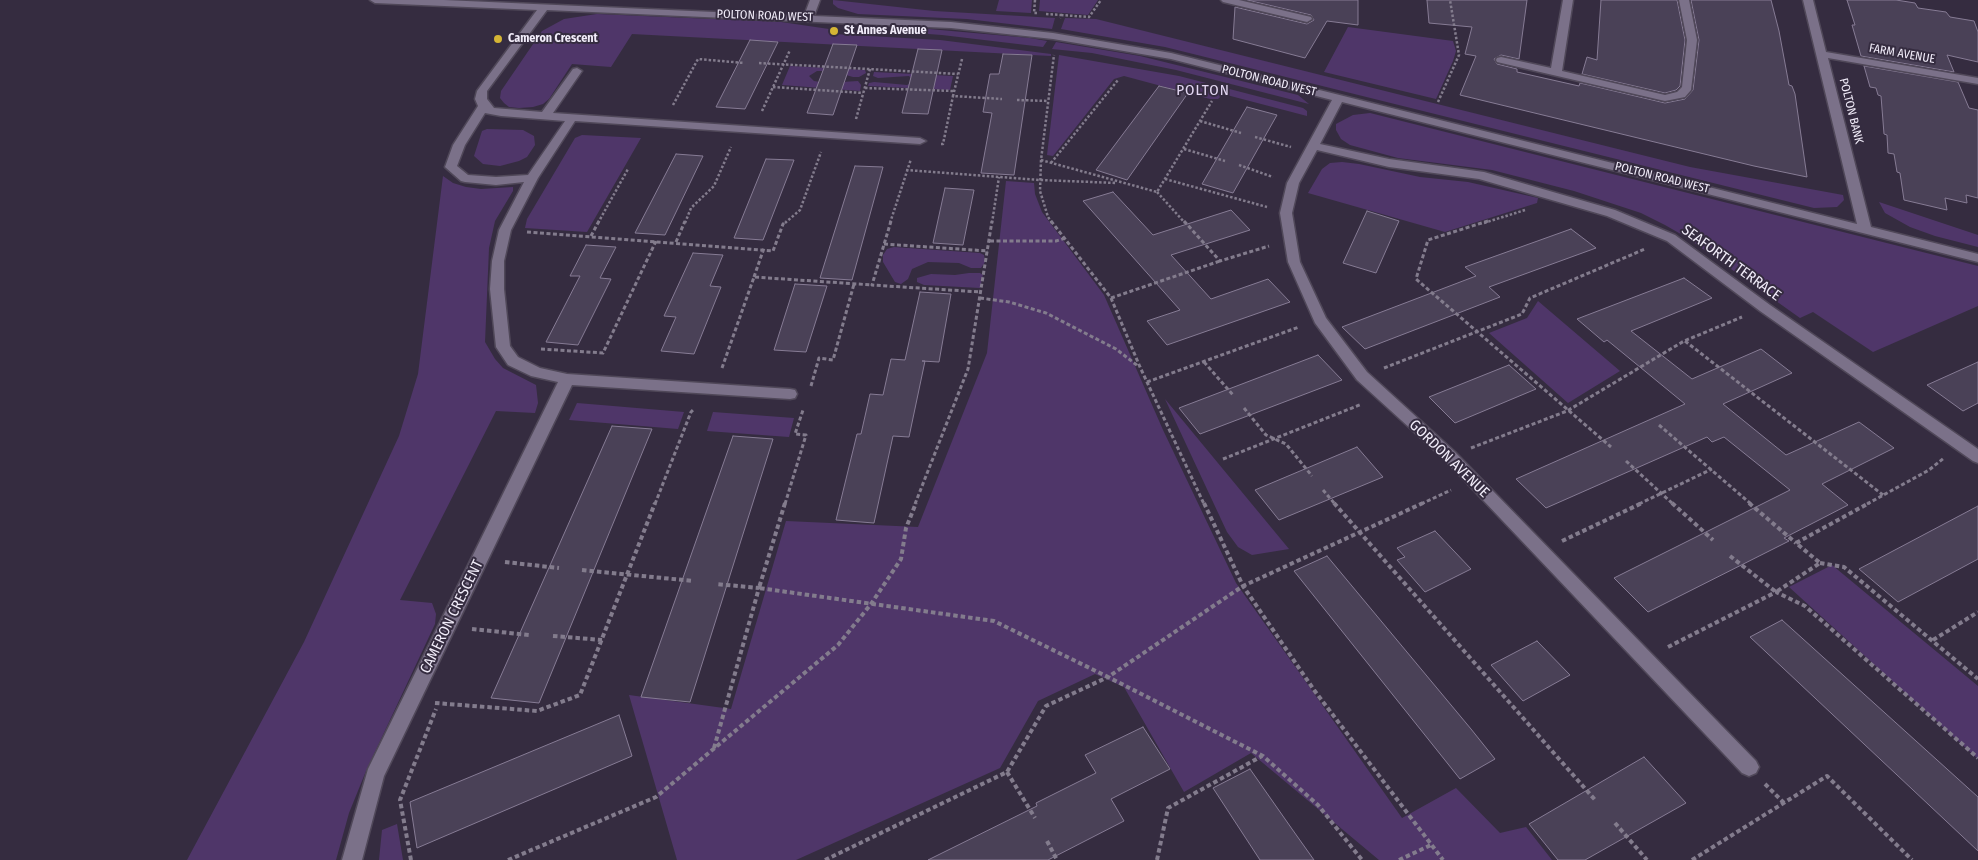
<!DOCTYPE html>
<html>
<head>
<meta charset="utf-8">
<style>
	body { margin:0 }
	canvas { display:block; background:#352c40 }
</style>
</head>
<body>
<canvas width="1978" height="860"></canvas>
<script>
const c = document.querySelector('canvas').getContext('2d');
c.lineJoin = 'round';
function fillPath(path, color) {
  c.fillStyle = color;
  c.fill(path, 'evenodd');
}
function poly(rows) {
  const path = new Path2D();
  for (const r of rows) {
    path.moveTo(r[0], r[1]);
    for (let i = 2; i < r.length; i += 2) path.lineTo(r[i], r[i + 1]);
  }
  return path;
}
function strokePath(path, color, width, dash) {
  c.strokeStyle = color;
  c.lineWidth = width;
  c.lineCap = dash ? 'butt' : 'round';
  c.setLineDash(dash || []);
  c.stroke(path);
}
function label(font, color, halo, rows, align = 'center') {
  c.font = font + ' "Fira Sans Condensed",sans-serif';
  c.lineWidth = 4;
  c.setLineDash([]);
  c.textBaseline = 'middle';
  c.strokeStyle = halo;
  c.fillStyle = color;
  for (const [text, x, y, turn = 0] of rows) {
    c.save();
    c.translate(x, y);
    c.rotate((+turn || 0) * Math.PI / 180);
    c.textAlign = isNaN(turn) ? turn : align;
    if (halo) c.strokeText(text, 0, 0);
    c.fillText(text, 0, 0);
    c.restore();
  }
}
const green = poly([
	[833,0,934,11,1055,18,1052,29,967,19,858,14,838,8,833,4],
	[999,0,1032,0,1031,13,996,11],
	[1040,0,1098,0,1088,15,1039,11],
	[597,14,781,22,829,29,834,34,940,40,1051,54,1051,56,1032,55,632,34,611,67,572,64,549,99,543,104,533,107,519,108,509,107,504,103,500,98,501,91,542,31,564,19],
	[1065,18,1096,19,1690,167,1843,195,1844,200,1837,207,1814,208,1165,47,1061,29],
	[1348,27,1453,41,1456,51,1453,61,1436,99,1324,72],
	[929,29,1030,38,1047,41,1043,47,942,35,889,31],
	[1056,42,1140,56,1298,95,1309,104,1176,70,1092,53,1052,49],
	[1059,55,1179,76,1303,108,1307,111,1307,116,1223,94,1218,99,1210,99,1124,76,1114,79,1053,156,1047,155],
	[790,66,865,70,866,73,859,77,853,77,832,71,817,71,809,76,814,81,826,83,858,81,861,85,860,91,782,85],
	[874,72,953,76,950,90,868,86,869,83,874,82,907,85,913,82,913,80,909,76,878,78,873,76],
	[1370,113,1978,266,1978,306,1873,352,1813,312,1800,318,1686,237,1665,225,1641,213,1574,191,1492,170,1398,158,1350,145,1341,139,1336,130,1336,124,1353,115],
	[487,129,523,130,534,136,535,145,527,157,519,161,500,166,483,164,474,156,482,131],
	[582,135,641,138,587,232,525,228,527,219,575,138],
	[1342,162,1359,164,1420,177,1468,182,1538,198,1537,203,1445,232,1308,193,1322,169,1330,163],
	[443,176,453,183,466,187,481,189,513,187,513,191,495,221,489,248,485,342,495,359,503,368,536,385,538,403,535,413,496,411,400,600,432,603,436,614,435,624,366,771,349,813,336,860,187,860,304,642,399,436,418,374],
	[1006,181,1034,183,1035,194,1042,212,1104,295,1163,430,1236,583,1402,818,1456,788,1500,833,1526,827,1552,860,1379,860,1251,753,1184,792,1124,687,1095,674,1038,701,1000,768,796,860,677,860,629,695,731,709,786,521,918,527,987,353],
	[1879,202,1978,235,1978,247,1935,236,1910,227,1885,213],
	[894,247,980,253,984,255,985,262,981,268,971,268,959,263,928,262,912,269,908,279,901,284,895,282,883,262,883,255,887,249],
	[969,273,980,273,983,275,980,288,924,285,917,282,917,278,931,274,955,275],
	[1538,301,1620,371,1568,403,1489,333,1527,318],
	[1165,399,1289,549,1252,555,1238,547,1227,532],
	[577,403,613,406,684,412,678,429,569,420],
	[713,412,794,418,789,437,707,431],
	[1832,565,1978,686,1978,759,1789,587],
	[397,824,403,860,379,860,382,830]
]);
const building = poly([
	[1247,0,1358,0,1358,25,1327,21,1305,58,1233,39,1235,7,1307,24,1314,20,1311,15,1247,0],
	[1427,0,1527,0,1519,59,1501,55,1494,59,1497,64,1517,69,1517,72,1579,86,1580,83,1665,103,1685,99,1693,90,1699,40,1691,0,1771,0,1779,31,1789,85,1792,86,1795,94,1807,177,1754,166,1460,95,1476,56,1465,54,1472,27,1429,23,1427,0],
	[1601,0,1677,0,1685,40,1680,86,1676,90,1665,93,1582,74,1587,57,1597,60,1601,0],
	[1847,0,1896,0,1915,3,1918,8,1946,12,1950,17,1974,21,1978,32,1978,62,1947,55,1954,72,1861,56,1852,25,1855,25,1847,0],
	[750,40,778,42,745,109,716,107,750,40],
	[833,44,857,45,833,115,807,113,833,44],
	[918,49,942,50,928,114,902,113,918,49],
	[1003,54,1032,55,1014,175,981,173,992,113,983,112,990,74,999,74,1003,54],
	[1864,66,1958,82,1969,108,1978,110,1978,198,1966,195,1967,203,1945,198,1947,210,1904,200,1900,173,1897,172,1894,154,1888,153,1887,135,1884,134,1881,96,1878,95,1876,88,1870,87,1864,66],
	[1159,86,1188,93,1127,180,1096,170,1159,86],
	[1247,107,1277,115,1233,193,1202,184,1247,107],
	[676,154,703,156,665,235,635,233,676,154],
	[766,159,794,160,763,240,734,238,766,159],
	[855,166,883,167,852,280,820,278,855,166],
	[945,188,974,190,963,245,933,243,945,188],
	[1113,192,1153,235,1231,210,1250,230,1171,255,1211,299,1268,279,1290,302,1167,345,1147,321,1180,310,1083,201,1113,192],
	[1367,211,1399,221,1376,273,1343,263,1367,211],
	[1571,229,1596,248,1489,287,1500,297,1365,349,1342,327,1476,276,1465,267,1571,229],
	[586,245,616,247,600,278,611,279,578,345,546,342,580,276,570,276,586,245],
	[693,253,723,255,710,286,721,287,694,354,661,351,676,317,664,316,693,253],
	[1684,278,1712,298,1631,331,1692,379,1761,349,1792,373,1723,404,1786,455,1859,422,1894,448,1822,484,1848,505,1784,538,1789,541,1648,612,1614,578,1790,490,1724,437,1712,442,1707,437,1546,508,1516,479,1685,404,1607,340,1604,342,1577,319,1684,278],
	[795,284,827,286,806,352,774,350,795,284],
	[920,292,951,294,939,362,922,361,925,361,909,437,893,436,874,523,836,520,857,434,861,434,870,394,883,395,891,359,905,360,920,292],
	[1318,355,1342,380,1200,434,1179,408,1318,355],
	[1978,362,1978,403,1963,411,1927,385,1978,362],
	[1509,365,1536,389,1455,423,1429,397,1509,365],
	[612,426,652,429,539,703,491,698,612,426],
	[733,436,773,439,690,702,641,697,733,436],
	[1357,447,1383,477,1279,520,1255,490,1357,447],
	[1978,506,1978,559,1898,602,1859,569,1978,506],
	[1435,531,1471,569,1425,592,1397,560,1405,557,1397,548,1435,531],
	[1327,556,1471,729,1495,759,1460,779,1294,571,1327,556],
	[1782,620,1978,797,1978,851,1750,637,1782,620],
	[1537,641,1570,675,1523,701,1491,665,1537,641],
	[619,715,632,756,417,848,410,802,619,715],
	[1143,727,1170,769,1111,799,1124,821,1048,860,928,860,1037,806,1036,803,1096,773,1085,755,1143,727],
	[1644,757,1686,803,1585,860,1558,860,1529,824,1644,757],
	[1250,769,1292,829,1314,860,1260,860,1213,788,1250,769]
]);
const pathFar2 = poly([
	[1035,0,1034,13,1037,13],
	[1046,14,1061,15,1060,18],
	[1061,15,1089,17,1101,0],
	[962,59,953,96,1002,99],
	[759,63,958,74],
	[773,87,863,93],
	[865,88,954,91],
	[1017,100,1048,101],
	[1438,102,1459,55,1450,0],
	[673,105,698,59,744,63],
	[762,111,790,50],
	[856,119,870,69],
	[1200,121,1241,133],
	[1255,137,1291,147],
	[941,144,943,144,953,96],
	[1184,149,1225,161],
	[1041,160,1157,192,1212,101],
	[1051,163,1118,80],
	[1239,165,1273,177],
	[906,170,1040,180,1117,183],
	[1165,179,1267,207],
	[1157,192,1185,223],
	[598,223,628,169],
	[685,223,691,208,714,186,731,147],
	[785,223,800,210,821,152],
	[890,223,911,159],
	[992,223,999,177],
	[1052,223,1048,217,1040,191,1041,160,1054,55],
	[1484,223,1525,210]
]);
const pathFar1 = poly([
	[891,221,872,285,981,292],
	[1051,221,1111,298,1140,367,1204,504],
	[1184,221,1220,261,1269,246],
	[1488,221,1428,240,1416,279,1611,447],
	[527,232,773,251,783,224,786,221],
	[591,236,599,221],
	[990,241,1056,241,1066,238],
	[676,242,685,221],
	[884,244,988,251],
	[754,277,764,248],
	[980,298,1009,302,1046,313,1116,349,1138,366],
	[1111,298,1220,261],
	[1685,341,1883,495],
	[541,349,603,353,656,241],
	[1204,362,1233,395],
	[722,368,754,277,872,285],
	[1384,368,1522,314,1530,298,1645,249],
	[1147,382,1299,327],
	[811,386,819,358,833,360,854,284],
	[1244,408,1266,435,1286,444,1312,476],
	[1659,425,1751,504],
	[1471,448,1567,411,1684,341,1742,317],
	[1223,459,1362,404],
	[1626,461,1673,504],
	[1323,490,1335,504],
	[655,504,691,412,694,409],
	[785,504,806,435,795,434,803,410],
	[915,504,968,369,992,221],
	[1421,504,1451,490],
	[1639,504,1712,469],
	[1867,504,1929,470,1944,458]
]);
const path = poly([
	[785,503,759,588,994,621,1108,677,1243,586,1423,503],
	[1204,503,1243,586,1314,690,1443,860],
	[1334,503,1596,801],
	[1672,503,1713,540],
	[1749,503,1796,543],
	[1562,541,1642,503],
	[1730,556,1776,592,1820,563,1796,543,1869,503],
	[505,562,559,568],
	[1820,563,1844,567,1978,679],
	[582,570,693,581],
	[472,629,529,635],
	[553,636,602,640],
	[1933,640,1978,612],
	[1668,647,1776,592,1805,606,1978,758],
	[435,703,537,711,580,695,655,503],
	[714,748,759,588,716,584],
	[1007,772,1035,818],
	[1765,784,1784,803],
	[1615,823,1647,860],
	[1047,841,1057,860],
	[411,860,400,800,436,709],
	[508,860,656,797,838,645,871,604,901,559,906,528,916,503],
	[825,860,1007,772,1046,706,1108,677,1263,756,1318,805,1362,860],
	[1157,860,1168,808,1262,756],
	[1399,860,1431,845],
	[1692,860,1827,776,1912,860]
]);
const minor = poly([
	[370,0,444,0,804,16,810,0,820,0,814,16,951,22,1053,33,1171,53,1857,224,1803,0,1813,0,1826,52,1978,78,1978,84,1828,58,1871,227,1978,254,1978,262,1342,102,1320,144,1389,159,1484,172,1615,210,1675,235,1770,305,1978,449,1978,463,1973,461,1760,311,1667,241,1607,216,1479,179,1389,167,1317,150,1299,183,1292,213,1300,262,1326,318,1367,372,1455,452,1756,761,1759,767,1756,773,1749,776,1742,773,1445,460,1357,380,1315,323,1288,262,1280,213,1287,183,1332,100,1171,59,1053,39,951,28,547,10,487,91,487,99,494,108,542,112,573,69,577,68,582,71,553,113,920,138,926,141,920,144,575,121,538,178,511,230,504,261,504,289,510,346,518,357,540,368,567,374,790,389,795,390,797,394,795,398,790,399,572,385,384,776,362,860,342,860,368,769,558,382,531,376,508,365,496,347,490,289,492,261,499,230,524,182,496,185,465,182,461,181,445,167,453,145,478,106,475,99,477,91,537,10,375,3,370,0],
	[485,113,501,116,565,121,528,175,496,177,468,175,457,166,465,145,485,113],
	[1221,0,1239,0,1311,17,1312,19,1307,22,1223,2,1221,0],
	[1563,0,1573,0,1562,71,1665,95,1677,92,1682,87,1687,40,1679,0,1689,0,1697,40,1691,90,1685,97,1665,101,1497,62,1496,60,1497,58,1501,57,1551,68,1563,0]
]);
const markers = [
	[834,31,5,"#d5b535"],
	[498,39,5,"#d5b535"]
];
const farStreetnames = [
	["POLTON ROAD WEST",765,16,2],
	["FARM AVENUE",1902,54,10],
	["POLTON ROAD WEST",1269,81,14],
	["POLTON BANK",1851,111,76],
	["POLTON ROAD WEST",1662,178,14]
];
const farPoinames = [
	["St Annes Avenue",844,31],
	["Cameron Crescent",508,39]
];
const farQuarternames = [
	["POLTON",1203,91]
];
const streetNames = [
	["SEAFORTH TERRACE",1731,263,36],
	["GORDON AVENUE",1449,459,44],
	["CAMERON CRESCENT",452,617,-64]
];
fillPath(green, '#4f3669');
fillPath(building, '#4a4157');
strokePath(building, '#867b94', 1);
strokePath(minor, '#504859', 3);
strokePath(pathFar2, '#837c8d', 2.5, [2.5, 2]);
strokePath(pathFar1, '#837c8d', 3, [4, 2.5]);
strokePath(path, '#837c8d', 4, [4.5, 3]);
fillPath(minor, '#7b7189');
for (const [x, y, r, color] of markers) {
  const dot = new Path2D();
  dot.arc(x, y, r, 0, 2 * Math.PI);
  c.fillStyle = color;
  c.fill(dot);
  strokePath(dot, '#352c40', 2);
}
label('12px', '#f1ecf9', '#352c40', farStreetnames);
label('bold 12px', '#f1ecf9', '#352c40', farPoinames, 'left');
c.letterSpacing = '1px';
label('15px', '#e4d8f3', '#352c40', farQuarternames);
c.letterSpacing = '0px';
label('15px', '#f1ecf9', '#352c40', streetNames);
</script>
</body>
</html>
